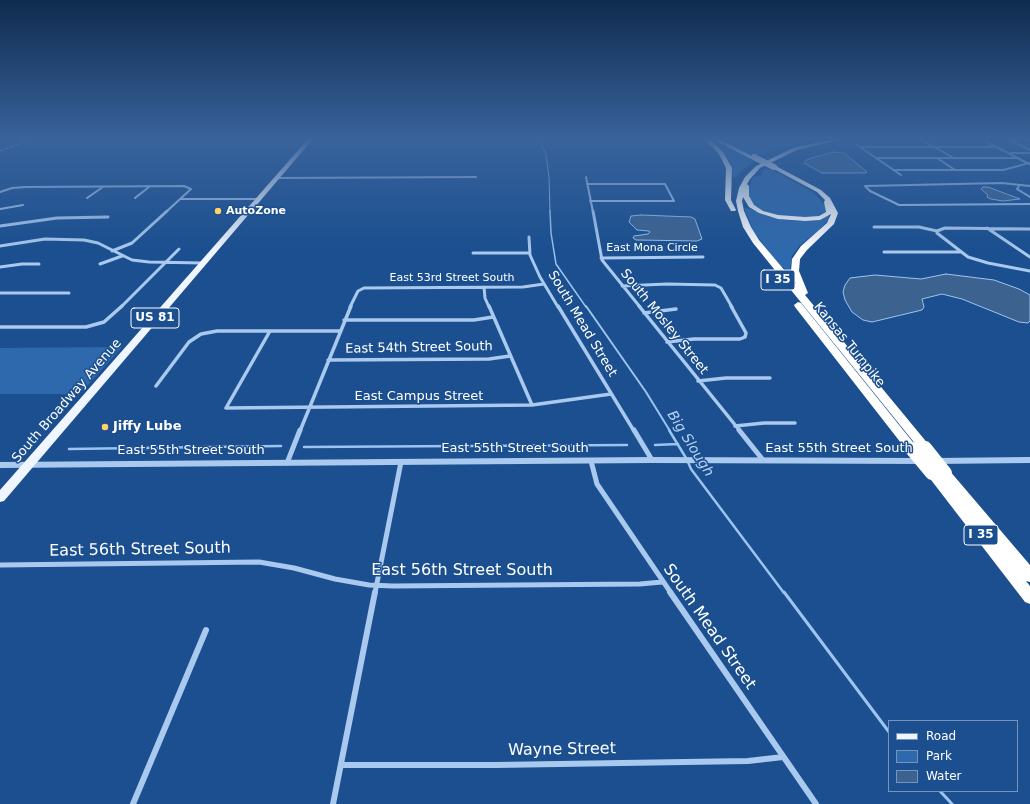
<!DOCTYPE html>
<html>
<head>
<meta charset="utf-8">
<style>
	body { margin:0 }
	#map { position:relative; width:1030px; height:804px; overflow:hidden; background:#1b4f8f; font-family:"DejaVu Sans",sans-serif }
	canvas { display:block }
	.legend { position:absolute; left:888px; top:720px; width:130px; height:72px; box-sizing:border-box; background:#1b4f8f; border:1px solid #7695bc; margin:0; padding:5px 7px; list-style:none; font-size:12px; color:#fff }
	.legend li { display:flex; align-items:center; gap:8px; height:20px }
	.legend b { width:20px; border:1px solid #7695bc }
</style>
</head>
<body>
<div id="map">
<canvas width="1030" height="804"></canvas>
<ul class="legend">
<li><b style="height:5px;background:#f0f6ff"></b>Road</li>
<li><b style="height:11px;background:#2e69ad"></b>Park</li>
<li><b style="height:11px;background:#3c6290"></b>Water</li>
</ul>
</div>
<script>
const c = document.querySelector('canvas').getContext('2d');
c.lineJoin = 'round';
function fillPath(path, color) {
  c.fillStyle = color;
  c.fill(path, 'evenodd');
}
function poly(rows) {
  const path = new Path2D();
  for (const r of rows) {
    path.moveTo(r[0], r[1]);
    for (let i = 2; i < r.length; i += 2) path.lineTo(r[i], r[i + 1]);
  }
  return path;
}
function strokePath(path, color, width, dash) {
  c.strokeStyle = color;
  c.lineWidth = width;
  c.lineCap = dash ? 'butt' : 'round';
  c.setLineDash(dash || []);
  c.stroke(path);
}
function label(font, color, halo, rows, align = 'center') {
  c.font = font + ' "DejaVu Sans",sans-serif';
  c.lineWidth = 3;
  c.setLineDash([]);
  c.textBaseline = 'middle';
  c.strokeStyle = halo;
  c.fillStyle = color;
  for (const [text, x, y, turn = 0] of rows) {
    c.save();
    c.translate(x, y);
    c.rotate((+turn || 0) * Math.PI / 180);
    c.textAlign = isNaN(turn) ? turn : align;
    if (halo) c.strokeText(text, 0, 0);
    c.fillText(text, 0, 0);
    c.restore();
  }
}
const green = poly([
	[720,139,820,139,784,148,763,155,753,156],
	[711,140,713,140,749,158,754,161,741,171,736,177,733,177,732,168,728,159,722,150],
	[764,169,771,169,813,192,825,205,825,212,817,217,810,218,779,216,761,211,752,204,749,200,748,192,752,179,757,176,761,176],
	[744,208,751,209,767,216,784,220,805,221,815,220,828,216,830,218,818,231,800,245,792,256,790,269,786,269,780,266,754,232],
	[122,347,80,394,0,394,0,348]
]);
const water = poly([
	[834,152,844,153,867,172,865,173,822,173,804,163,805,161,811,158,834,152],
	[983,187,988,187,1020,199,1003,201,991,199,987,197,988,195,981,189,983,187],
	[641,215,691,217,695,219,702,239,697,241,636,240,633,238,634,236,648,234,650,232,649,231,637,230,629,222,631,216,641,215],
	[946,274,994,280,1019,289,1030,295,1030,321,1028,323,1019,322,962,299,942,294,922,299,924,307,922,310,872,322,863,320,852,312,845,300,843,292,845,285,850,278,875,275,921,279,946,274]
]);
const streamFar4 = poly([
	[539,139,546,155,549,177,550,212]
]);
const streamFar3 = poly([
	[550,211,551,233,556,264,586,307]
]);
const streamFar2 = poly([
	[586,306,646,392,670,431]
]);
const streamFar1 = poly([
	[669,430,686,458],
	[655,445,678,444],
	[304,447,627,445],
	[69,449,281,446],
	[688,462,691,469,784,593]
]);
const stream = poly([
	[784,592,889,732],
	[940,791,952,804]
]);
const minorFar4 = poly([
	[920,139,952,157],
	[1009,140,1030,140],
	[987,142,1029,164],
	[857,145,901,175],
	[860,147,997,147],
	[1010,153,1030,153],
	[876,158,1018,158],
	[937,158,955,170],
	[893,170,1003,170,1029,163],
	[586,177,593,212],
	[276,178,476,177],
	[587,184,665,184,674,201,590,201],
	[1019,186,1017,189,1030,197],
	[1030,186,1002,183,865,186,870,191,899,205,1030,204],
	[0,192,12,188,26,187,184,186,191,189,166,212],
	[87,198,103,187],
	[135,198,149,187],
	[181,199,258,199],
	[0,209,23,205]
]);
const minorFar3 = poly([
	[593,211,602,260,640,307],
	[0,226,57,218,108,217],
	[874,227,919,227,937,231],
	[987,228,1030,257],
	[937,231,937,233,968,257,988,263,1030,271],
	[937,231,945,228,1030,229],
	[529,237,530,255,540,277,558,307],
	[0,246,45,239,84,240,98,243,132,260,149,262,203,263],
	[112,251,132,243,167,211],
	[884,252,960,252],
	[473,253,529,253],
	[601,258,703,257],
	[100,264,122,256],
	[0,267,22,264,39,264],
	[622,286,667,284,715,285,721,288,732,307],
	[484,287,485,298,489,307],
	[0,293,69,293],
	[121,307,179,249],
	[350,307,358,291,364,288,523,287,544,284]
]);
const minorFar2 = poly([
	[489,306,532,405],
	[558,306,634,431],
	[639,306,740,431],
	[644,313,676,309],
	[344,320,474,320,493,317],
	[0,327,86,327,104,322,122,306],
	[667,342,694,339,740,339,745,337,746,333,731,306],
	[328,360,489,359,510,356],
	[698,381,726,378,770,378],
	[156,386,189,342,201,334,217,331,340,331],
	[226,408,532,405,611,394],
	[226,408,270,331],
	[735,426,764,423,795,423],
	[300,431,351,306]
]);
const minorFar1 = poly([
	[634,430,652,460],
	[739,430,763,460],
	[591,461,597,484,671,593],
	[287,463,300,430],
	[0,565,259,562,294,568,335,579,369,585,393,586,640,584,662,582],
	[375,593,401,462]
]);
const minor = poly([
	[670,592,816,804],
	[341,765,496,765,748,761,783,757],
	[133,804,206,630],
	[333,804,375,592]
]);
const tertiary = poly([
	[1005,139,1010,139,1030,149,1030,151,1005,139],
	[652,457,922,458,925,459,926,461,925,463,922,464,652,463,0,468,0,462,652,457],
	[1030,457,1030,463,934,464,931,463,930,461,931,459,934,458,1030,457]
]);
const primary = poly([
	[308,139,313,139,4,501,0,502,0,490,308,139]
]);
const motorway = poly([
	[704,139,710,139,723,152,732,168,731,200,736,210,735,211,731,211,725,200,726,168,719,154,704,139],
	[712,139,719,139,756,158,751,159,712,139],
	[833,139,844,139,797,150,760,168,750,179,747,184,749,186,749,196,754,205,763,211,778,215,805,217,819,216,826,212,824,202,825,200,817,192,772,168,772,166,774,165,821,190,830,198,838,213,834,224,807,250,800,259,799,271,808,293,805,295,929,445,931,448,929,451,925,452,921,451,753,243,743,227,738,211,736,201,739,188,745,177,756,166,793,148,833,139],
	[743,197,749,207,759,213,778,219,805,221,820,220,831,214,827,223,801,246,792,259,791,271,796,284,759,240,751,227,744,211,742,201,743,197],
	[798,302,801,303,916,446,918,449,916,452,912,453,908,452,795,307,794,305,798,302],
	[932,468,936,470,939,473,941,470,945,468,949,470,1030,565,1030,582,1026,581,1030,586,1030,604,1025,602,928,476,926,473,928,470,932,468]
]);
const rail = poly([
	[0,151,32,139]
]);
const motorwayBridgeFar1 = poly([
	[754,157,774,167]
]);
const motorwayBridge = poly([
	[925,448,945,473],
	[912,449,932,473]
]);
const markers = [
	[218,211,4,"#ffd166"],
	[105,427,4,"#ffd166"]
];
const farPoinames = [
	["AutoZone",226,211]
];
const farStreetnames = [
	["East Mona Circle",652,248],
	["East 53rd Street South",452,278]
];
const shields = [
	[778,280,34],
	[155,318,48],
	[981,535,34]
];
const shieldNames = [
	["I 35",778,280],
	["US 81",155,318],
	["I 35",981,535]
];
const streetNames = [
	["South Mosley Street",664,322,51],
	["South Mead Street",582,324,59],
	["Kansas Turnpike",849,345,51],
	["East 54th Street South",419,348,-1],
	["East Campus Street",419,397],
	["South Broadway Avenue",67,401,-49],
	["East 55th Street South",515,449],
	["East 55th Street South",839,449],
	["East 55th Street South",191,451]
];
const poiNames = [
	["Jiffy Lube",113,427]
];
const waterNames = [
	["Big Slough",690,444,58]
];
const nearStreetnames = [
	["East 56th Street South",140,550,-1],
	["East 56th Street South",462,571],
	["South Mead Street",709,627,55],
	["Wayne Street",562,750,-1]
];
fillPath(green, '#2e69ad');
fillPath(water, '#3c6290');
strokePath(water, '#9cc4f0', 1);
strokePath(streamFar4, '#9cc4f0', 1);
strokePath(streamFar3, '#9cc4f0', 1.5);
strokePath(streamFar2, '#9cc4f0', 2);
strokePath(streamFar1, '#9cc4f0', 2.5);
strokePath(stream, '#9cc4f0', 3);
strokePath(minorFar4, '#a9c9ee', 2);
strokePath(minorFar3, '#a9c9ee', 3);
strokePath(minorFar2, '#a9c9ee', 3.5);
strokePath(minorFar1, '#a9c9ee', 5);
strokePath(minor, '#a9c9ee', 6);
fillPath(tertiary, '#a9c9ee');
fillPath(primary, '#f0f6ff');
fillPath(motorway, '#fff');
strokePath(rail, '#fff', 1, [4, 1.5]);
strokePath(motorwayBridgeFar1, '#fff', 6);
strokePath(motorwayBridge, '#fff', 14);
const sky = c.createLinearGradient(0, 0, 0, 252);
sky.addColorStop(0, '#0f2b4f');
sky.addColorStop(0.55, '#39639b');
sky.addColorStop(1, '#39639b00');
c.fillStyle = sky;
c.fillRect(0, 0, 1030, 252);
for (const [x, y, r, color] of markers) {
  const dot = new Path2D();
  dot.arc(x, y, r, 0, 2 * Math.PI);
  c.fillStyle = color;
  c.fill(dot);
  strokePath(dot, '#1b4f8f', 1.5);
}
label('bold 11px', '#fff', '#1b4f8f', farPoinames, 'left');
label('11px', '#fff', '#1b4f8f', farStreetnames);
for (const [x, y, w] of shields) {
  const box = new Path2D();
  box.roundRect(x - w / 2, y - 10, w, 20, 3);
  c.fillStyle = '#1b4f8f';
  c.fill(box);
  strokePath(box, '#fff', 1);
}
label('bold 12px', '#fff', null, shieldNames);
label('13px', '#fff', '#1b4f8f', streetNames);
label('bold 13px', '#fff', '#1b4f8f', poiNames, 'left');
label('italic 14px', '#b5d3f5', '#1b4f8f', waterNames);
label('16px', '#fff', '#1b4f8f', nearStreetnames);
</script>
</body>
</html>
